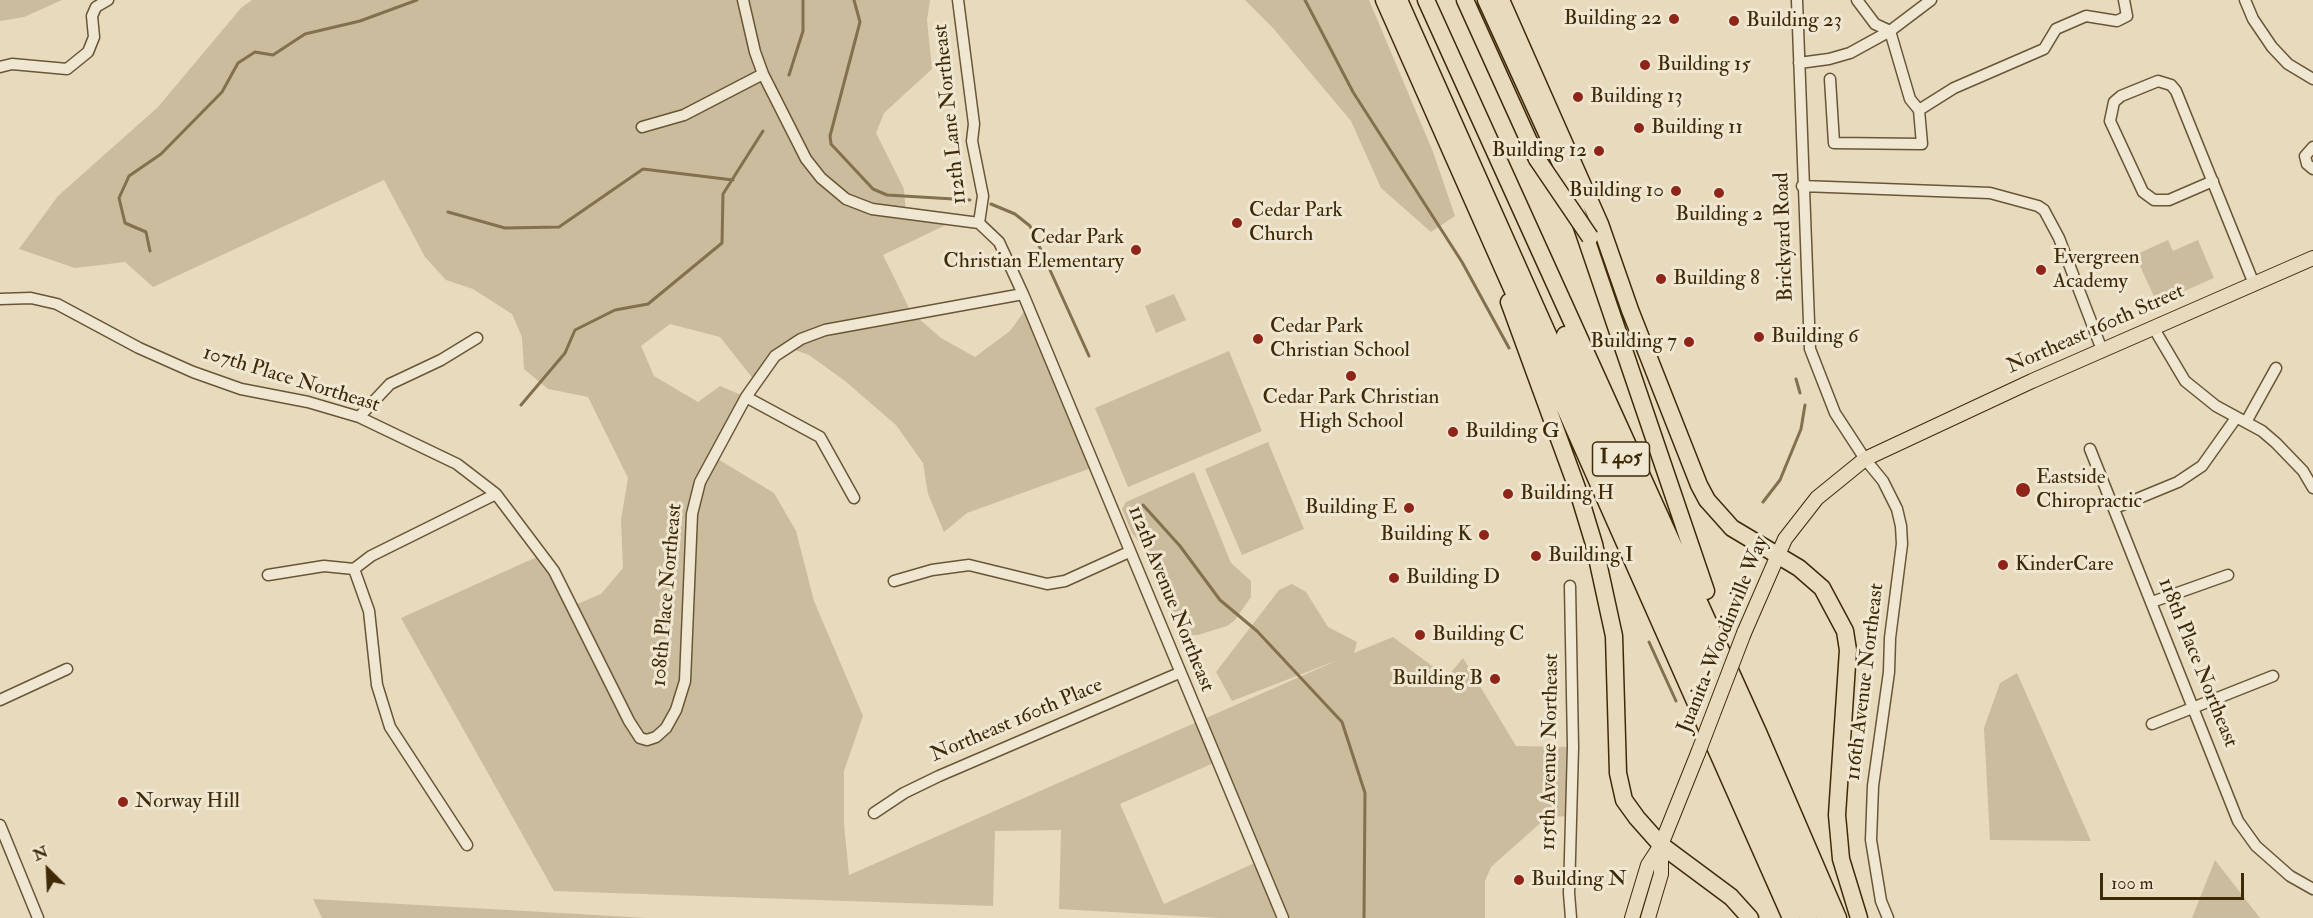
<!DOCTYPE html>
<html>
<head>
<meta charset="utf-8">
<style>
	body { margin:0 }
	#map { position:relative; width:2313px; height:918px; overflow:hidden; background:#e8dabc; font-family:"IM FELL Double Pica",serif }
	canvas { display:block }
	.north { position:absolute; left:18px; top:840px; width:60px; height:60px; -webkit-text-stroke:4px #f0e7d3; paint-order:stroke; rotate:336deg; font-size:16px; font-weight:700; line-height:24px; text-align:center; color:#3f2a08 }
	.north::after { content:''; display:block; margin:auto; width:21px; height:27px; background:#3f2a08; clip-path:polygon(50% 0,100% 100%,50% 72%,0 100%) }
	.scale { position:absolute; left:2100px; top:873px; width:144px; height:27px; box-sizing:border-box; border:3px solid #3f2a08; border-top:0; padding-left:8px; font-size:18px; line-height:21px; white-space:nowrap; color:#3f2a08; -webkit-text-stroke:4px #f0e7d3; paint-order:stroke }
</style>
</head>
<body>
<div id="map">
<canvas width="2313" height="918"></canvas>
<div class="north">N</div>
<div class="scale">100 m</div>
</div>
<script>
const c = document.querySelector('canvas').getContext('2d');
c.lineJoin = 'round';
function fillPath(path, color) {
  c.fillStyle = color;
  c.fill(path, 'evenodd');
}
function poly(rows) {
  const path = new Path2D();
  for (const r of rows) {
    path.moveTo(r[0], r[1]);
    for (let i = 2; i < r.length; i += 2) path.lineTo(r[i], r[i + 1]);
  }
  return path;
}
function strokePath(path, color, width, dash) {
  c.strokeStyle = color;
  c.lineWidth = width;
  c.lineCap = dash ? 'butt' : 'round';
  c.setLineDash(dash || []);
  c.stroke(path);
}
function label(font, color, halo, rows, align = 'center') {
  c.font = font + ' "IM FELL Double Pica",serif';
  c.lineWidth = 6;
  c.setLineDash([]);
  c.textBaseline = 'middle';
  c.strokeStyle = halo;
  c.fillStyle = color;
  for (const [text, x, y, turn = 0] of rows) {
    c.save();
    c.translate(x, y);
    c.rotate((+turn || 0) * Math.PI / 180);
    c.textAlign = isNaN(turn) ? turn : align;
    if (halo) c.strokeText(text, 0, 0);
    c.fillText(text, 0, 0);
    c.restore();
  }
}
const green = poly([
	[0,0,62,0,24,17,0,21],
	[252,0,930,0,927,20,932,69,884,113,876,133,904,189,906,215,954,221,883,255,911,312,941,338,975,357,1010,331,1028,306,1094,467,967,513,944,532,928,494,923,463,896,425,845,381,809,355,784,346,758,385,720,337,670,324,641,346,654,376,698,402,720,386,746,397,716,458,774,493,796,531,814,601,863,716,844,771,844,824,849,875,1338,660,1232,701,1216,672,1279,590,1292,584,1306,592,1328,627,1357,642,1354,653,1393,637,1447,677,1463,658,1516,746,1573,747,1571,816,1547,817,1491,867,1485,881,1485,918,1219,918,1059,909,1061,830,995,831,993,906,554,891,401,618,539,556,570,607,601,594,623,568,621,520,628,478,588,397,548,389,524,369,522,337,512,314,473,289,446,280,425,257,384,180,153,287,125,262,75,268,19,249,58,196,158,107,241,8],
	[1216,762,1259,861,1164,904,1120,804],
	[1245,0,1369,0,1433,152,1455,216,1431,232,1381,188,1351,121,1273,28],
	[2168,240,2173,251,2198,240,2214,278,2157,303,2135,255],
	[1174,294,1186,320,1156,333,1145,306],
	[1229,351,1262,431,1128,487,1095,408],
	[1268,442,1304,529,1242,555,1205,469],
	[1194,472,1231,563,1251,581,1251,597,1235,620,1227,626,1198,635,1183,635,1178,626,1142,546,1132,533,1122,509,1126,502],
	[2017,673,2091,841,1990,840,1984,728,2000,683],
	[2215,860,2260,918,2192,918],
	[313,899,648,918,322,918]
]);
const stream = poly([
	[854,0,860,22,830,136,831,144,873,189,887,195,970,200],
	[1305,0,1353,92,1462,262,1509,348],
	[789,75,803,31,803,0],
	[991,204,1015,214,1030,226,1089,356],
	[448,212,505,228,559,227,643,169,733,180],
	[150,251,146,232,125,223,119,198,129,176,161,154,222,92,238,63,255,52,273,55,305,34,360,21,417,0],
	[1796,379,1800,393],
	[521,405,565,353,575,330,615,310,648,304,722,243,723,194,763,131],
	[1763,502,1780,480,1801,429,1805,405],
	[1143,505,1180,546,1220,600,1257,631,1342,722,1365,793,1364,918],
	[1649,642,1676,701]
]);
const minor = poly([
	[743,0,755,52,763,74,806,159,821,178,846,199,872,209,979,223,999,242,1023,294,1283,918],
	[958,0,974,124,972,141,983,196,979,223],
	[1797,0,1810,349,1835,413,1865,459,1883,481,1897,509,1901,526,1902,544,1890,638,1889,672,1873,786,1871,840,1881,901,1888,918],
	[2245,0,2253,19,2272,47,2288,64,2313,79],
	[1799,63,1829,59,1850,53,1890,31,1931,0],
	[0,67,12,64,67,69,88,52,94,37,92,16,96,7,108,0],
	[1830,79,1834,143,1922,144,1919,110,1910,99,1890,31,1875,24,1857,0],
	[1919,110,1954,88,2044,49,2056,29,2086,16,2117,21,2127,16,2124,0],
	[642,127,684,115,763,74],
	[2313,147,2305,156,2307,164,2313,169],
	[2213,181,2169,200,2154,200,2143,192,2110,121,2114,102,2121,96,2158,81,2171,85,2176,91,2254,284],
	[1802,186,1990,193,2038,206,2044,210,2059,238,2102,350],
	[0,299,31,298,57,304,139,348,193,372,241,389,308,402,359,417,457,464,496,494,554,571,629,721,640,738,647,740,656,737,666,728,676,710,685,681,692,514,700,482,746,397,775,356,801,339,825,330,1023,294],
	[2153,327,2185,381,2216,406,2262,431,2276,443,2303,471,2313,488],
	[746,397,820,437,854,498],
	[359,417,390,384,441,360,477,338],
	[2246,422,2276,368],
	[2090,449,2238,821,2256,846,2290,876,2313,889],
	[2115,508,2178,482,2202,466,2236,418],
	[354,569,369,611,377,685,390,727,467,845],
	[354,569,371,556,496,494],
	[268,575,324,566,354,569],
	[894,581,932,570,969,565,1047,584,1065,581,1129,552],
	[1570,586,1573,747,1569,893,1571,918],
	[2152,602,2228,575],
	[0,700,67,669],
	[2152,724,2273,676],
	[874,813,904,793,939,776,1179,673],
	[0,825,38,918]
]);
const major = poly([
	[1744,633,1785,539,1817,498,1865,459,2032,381,2313,258],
	[1632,918,1648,865,1661,845,1698,753],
	[1648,918,1661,874,1661,845]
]);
const highway = poly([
	[1384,0,1791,918],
	[1399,0,1808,918],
	[1426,0,1758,732,1838,918],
	[1465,0,1537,159],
	[1486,0,1560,162,1706,591],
	[1501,0,1600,224,1630,310,1699,485,1707,500,1732,528,1799,568,1822,588,1845,631,1848,650,1837,815,1841,859,1859,918],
	[1509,302,1577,488,1594,544,1614,636,1618,773,1624,800,1637,818,1661,845,1731,897,1750,918],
	[1565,335,1825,918]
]);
const majorBridge = poly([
	[1698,753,1744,633]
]);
const highwayBridge = poly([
	[1537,159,1590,237]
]);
const markers = [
	[1674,19,6,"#8f2418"],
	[1734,21,6,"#8f2418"],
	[1645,65,6,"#8f2418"],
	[1578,97,6,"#8f2418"],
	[1639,128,6,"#8f2418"],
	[1599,151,6,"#8f2418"],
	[1676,191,6,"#8f2418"],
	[1719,193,6,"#8f2418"],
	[1237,223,6,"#8f2418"],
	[1136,250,6,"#8f2418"],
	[2041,270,6,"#8f2418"],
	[1661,279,6,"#8f2418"],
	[1759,337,6,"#8f2418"],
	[1258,339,6,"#8f2418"],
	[1689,342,6,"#8f2418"],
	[1351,376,6,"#8f2418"],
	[1453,432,6,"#8f2418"],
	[2023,490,8,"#8f2418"],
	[1508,494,6,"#8f2418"],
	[1409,508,6,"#8f2418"],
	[1484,535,6,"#8f2418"],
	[1536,556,6,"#8f2418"],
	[2003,565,6,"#8f2418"],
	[1394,578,6,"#8f2418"],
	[1420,635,6,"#8f2418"],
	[1495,679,6,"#8f2418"],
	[123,802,6,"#8f2418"],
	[1519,880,6,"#8f2418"]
];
const shields = [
	[1621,459,57]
];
const shieldNames = [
	["I 405",1621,459]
];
const poiNames = [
	["Building 22",1662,19,"right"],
	["Building 23",1746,21],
	["Building 15",1657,65],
	["Building 13",1590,97],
	["Building 11",1651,128],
	["Building 12",1587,151,"right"],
	["Building 10",1664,191,"right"],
	["Cedar Park",1249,211],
	["Church",1249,235],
	["Building 2",1719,215,"center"],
	["Cedar Park",1124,238,"right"],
	["Christian Elementary",1124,262,"right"],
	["Evergreen",2053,258],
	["Academy",2053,282],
	["Building 8",1673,279],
	["Cedar Park",1270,327],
	["Christian School",1270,351],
	["Building 6",1771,337],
	["Building 7",1677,342,"right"],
	["Cedar Park Christian",1351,398,"center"],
	["High School",1351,422,"center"],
	["Building G",1465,432],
	["Eastside",2036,478],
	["Chiropractic",2036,502],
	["Building H",1520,494],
	["Building E",1397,508,"right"],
	["Building K",1472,535,"right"],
	["Building I",1548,556],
	["KinderCare",2015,565],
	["Building D",1406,578],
	["Building C",1432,635],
	["Building B",1483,679,"right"],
	["Norway Hill",135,802],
	["Building N",1531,880]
];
const streetNames = [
	["112th Lane Northeast",951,114,-96],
	["Brickyard Road",1785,237,-92],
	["Northeast 160th Street",2096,330,-24],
	["107th Place Northeast",291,380,17],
	["108th Place Northeast",668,595,-85],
	["112th Avenue Northeast",1170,599,68],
	["Juanita-Woodinville Way",1724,635,-68],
	["118th Place Northeast",2197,663,68],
	["116th Avenue Northeast",1866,682,-83],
	["Northeast 160th Place",1017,721,-23],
	["115th Avenue Northeast",1551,752,-89]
];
fillPath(green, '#cbbc9d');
strokePath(stream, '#82704f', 3);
strokePath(minor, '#695635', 13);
strokePath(major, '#3f2a08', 16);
strokePath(highway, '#3f2a08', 19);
strokePath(minor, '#f0e7d3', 10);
strokePath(major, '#e8dabc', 14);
strokePath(highway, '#e8dabc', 16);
strokePath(majorBridge, '#3f2a08', 16, []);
strokePath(highwayBridge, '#3f2a08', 19, []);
strokePath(majorBridge, '#e8dabc', 14);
strokePath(highwayBridge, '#e8dabc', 16);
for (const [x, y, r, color] of markers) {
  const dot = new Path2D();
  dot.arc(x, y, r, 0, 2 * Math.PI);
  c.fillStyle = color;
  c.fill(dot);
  strokePath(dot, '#f0e7d3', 2);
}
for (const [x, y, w] of shields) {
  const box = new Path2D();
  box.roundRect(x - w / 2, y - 17, w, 34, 4.5);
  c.fillStyle = '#f0e7d3';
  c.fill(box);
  strokePath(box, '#3f2a08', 1.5);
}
label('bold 20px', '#3f2a08', null, shieldNames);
label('21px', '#3f2a08', '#f0e7d3', poiNames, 'left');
label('21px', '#3f2a08', '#f0e7d3', streetNames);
</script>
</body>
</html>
